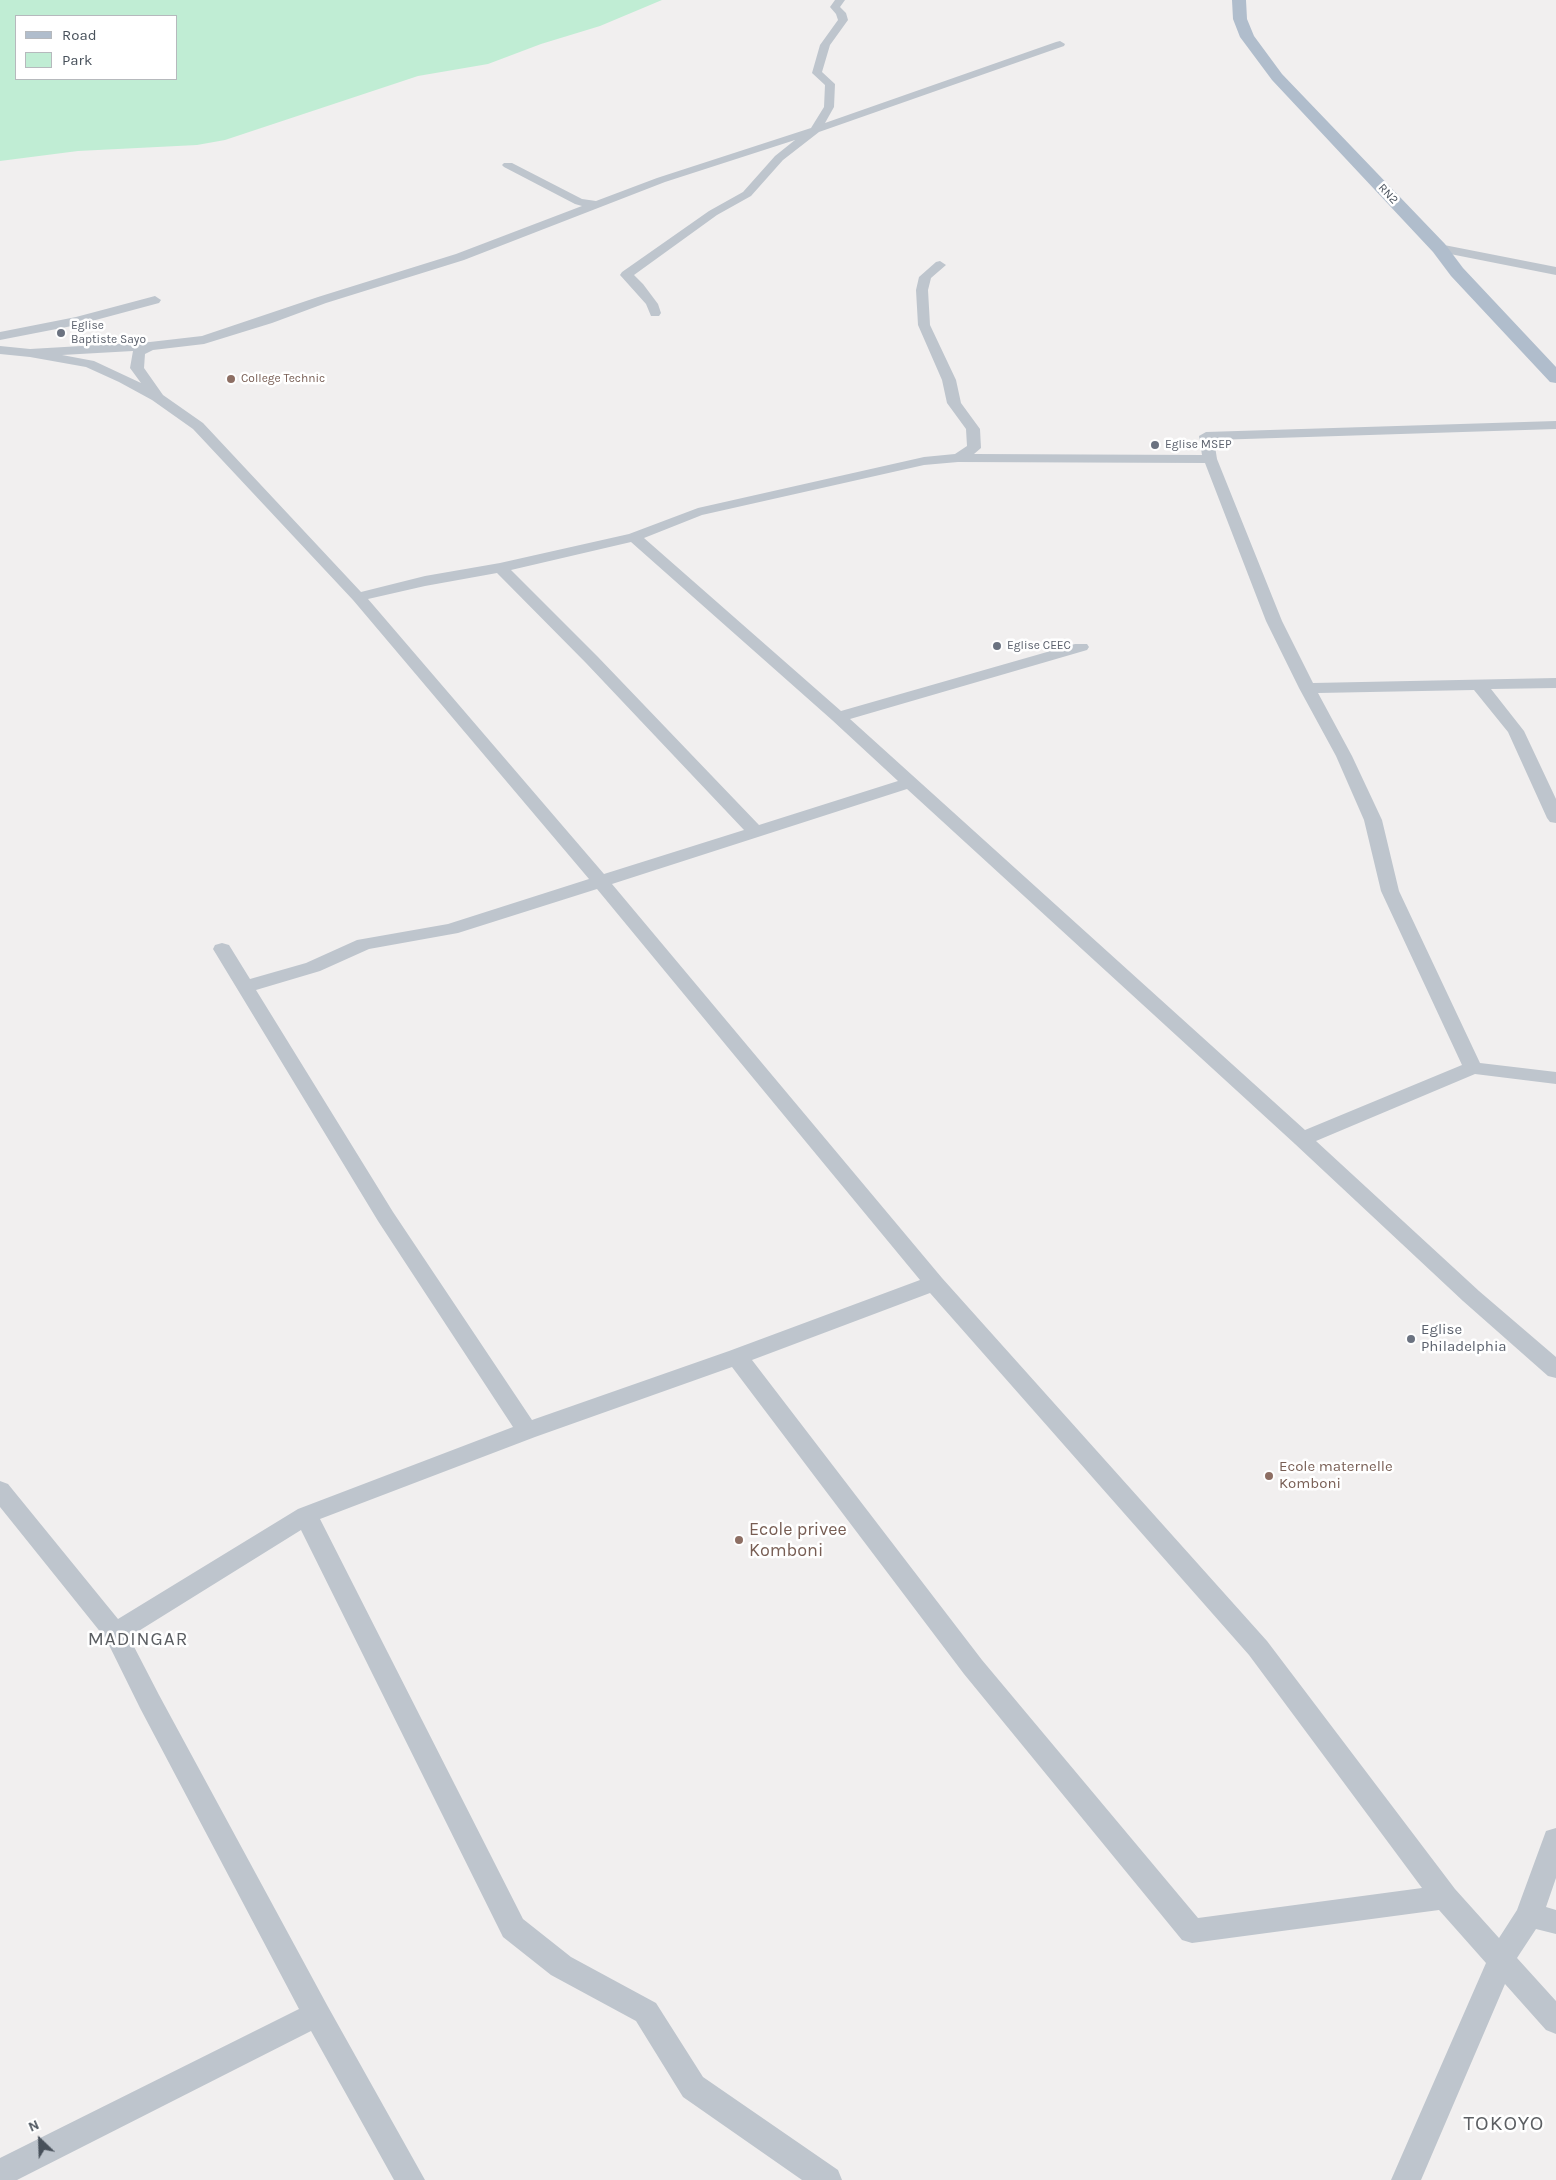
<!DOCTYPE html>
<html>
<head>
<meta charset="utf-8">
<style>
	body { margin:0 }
	#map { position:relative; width:1556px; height:2180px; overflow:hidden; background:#f1efef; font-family:Karla,sans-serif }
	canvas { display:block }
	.legend { position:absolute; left:15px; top:15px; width:162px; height:65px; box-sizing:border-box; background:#fff; border:1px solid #b6b9bd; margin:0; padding:6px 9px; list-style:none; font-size:15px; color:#48515b }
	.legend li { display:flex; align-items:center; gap:10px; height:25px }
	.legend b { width:25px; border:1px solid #b6b9bd }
	.north { position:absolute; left:15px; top:2115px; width:50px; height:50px; -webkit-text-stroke:4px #fff; paint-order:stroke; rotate:336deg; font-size:14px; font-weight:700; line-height:20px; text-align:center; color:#48515b }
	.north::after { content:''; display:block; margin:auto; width:18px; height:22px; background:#48515b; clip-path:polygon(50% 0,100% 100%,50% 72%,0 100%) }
</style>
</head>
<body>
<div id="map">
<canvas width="1556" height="2180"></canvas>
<ul class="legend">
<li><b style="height:6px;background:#b0bdcc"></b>Road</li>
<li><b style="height:14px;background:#c0edd4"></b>Park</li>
</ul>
<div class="north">N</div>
</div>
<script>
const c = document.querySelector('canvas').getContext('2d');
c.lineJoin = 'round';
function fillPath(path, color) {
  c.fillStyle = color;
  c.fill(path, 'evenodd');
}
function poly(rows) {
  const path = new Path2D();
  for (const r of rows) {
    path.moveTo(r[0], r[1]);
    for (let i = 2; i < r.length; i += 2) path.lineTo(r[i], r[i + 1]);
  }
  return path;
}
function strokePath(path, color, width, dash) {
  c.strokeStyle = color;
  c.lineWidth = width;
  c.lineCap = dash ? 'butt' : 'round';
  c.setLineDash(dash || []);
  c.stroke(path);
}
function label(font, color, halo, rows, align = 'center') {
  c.font = font + ' Karla,sans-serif';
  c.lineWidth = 5;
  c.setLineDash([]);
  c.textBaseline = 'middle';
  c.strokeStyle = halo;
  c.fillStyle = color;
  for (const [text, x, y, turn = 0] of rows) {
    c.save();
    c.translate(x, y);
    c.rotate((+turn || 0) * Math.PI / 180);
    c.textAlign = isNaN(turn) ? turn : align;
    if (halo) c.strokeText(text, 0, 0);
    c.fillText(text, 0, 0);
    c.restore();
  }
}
const green = poly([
	[0,0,662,0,600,26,541,44,488,64,418,76,225,140,197,145,78,151,0,161],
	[16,16,176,16,176,79,16,79]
]);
const minor = poly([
	[835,0,845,0,840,7,846,13,848,20,830,45,822,72,835,84,834,107,825,123,1056,42,1060,41,1065,44,1064,46,819,132,783,160,751,196,717,215,634,275,643,284,658,304,661,313,659,316,651,316,646,304,620,275,622,272,709,211,743,192,775,156,795,140,665,182,464,260,326,303,272,323,204,344,153,350,145,354,144,368,163,395,203,423,361,592,425,576,500,563,629,534,698,508,924,457,955,454,967,446,966,429,947,403,942,380,918,325,916,290,919,277,936,262,940,261,946,265,931,278,928,290,930,325,956,380,961,403,980,429,981,448,974,454,1202,455,1199,436,1206,432,1556,421,1556,429,1214,440,1217,459,1282,621,1313,683,1556,678,1556,688,1491,689,1524,731,1556,799,1556,823,1550,822,1547,818,1508,732,1474,690,1318,693,1352,756,1382,820,1399,891,1480,1063,1556,1072,1556,1084,1475,1074,1316,1141,1479,1291,1556,1357,1556,1378,1548,1376,1463,1301,1295,1144,907,789,612,884,942,1278,1267,1641,1455,1889,1499,1938,1517,1910,1546,1831,1556,1828,1556,1878,1546,1907,1556,1910,1556,1934,1536,1929,1517,1958,1556,2001,1556,2034,1546,2030,1505,1984,1421,2180,1391,2180,1486,1963,1439,1910,1192,1943,1182,1940,964,1674,732,1367,535,1437,320,1519,523,1919,571,1957,656,2003,703,2077,838,2170,842,2180,802,2180,683,2097,636,2021,551,1975,503,1937,301,1530,129,1637,159,1695,327,2005,425,2180,394,2180,311,2031,17,2180,0,2180,0,2158,299,2009,140,1708,106,1639,0,1507,0,1481,8,1484,118,1619,298,1509,513,1427,378,1221,213,949,215,945,222,943,229,945,250,979,306,963,357,940,448,924,589,879,353,600,193,429,152,400,119,382,86,367,30,357,0,354,0,346,30,349,150,342,202,336,318,297,456,254,582,206,575,204,504,167,502,165,504,163,512,163,582,199,596,201,657,178,811,128,824,107,825,85,812,73,820,45,838,20,836,14,830,7,835,0],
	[133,351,130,368,141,383,94,361,62,355,133,351],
	[958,462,1205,463,1266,621,1299,688,1336,756,1364,820,1381,891,1462,1065,1305,1130,850,719,1087,650,1089,647,1087,644,1075,644,841,711,644,538,702,515,924,465,958,462],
	[631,542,832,720,898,781,759,825,598,657,511,570,631,542],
	[497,573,586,663,744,830,604,874,368,599,425,586,497,573],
	[597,889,920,1280,729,1351,532,1420,393,1212,256,990,320,971,369,949,458,933,597,889],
	[930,1293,1249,1655,1422,1888,1198,1918,982,1660,752,1360,930,1293],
	[1439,244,1556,267,1556,275,1435,251,1433,248,1439,244],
	[155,296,161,300,159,303,77,325,0,340,0,332,76,317,155,296]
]);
const primary = poly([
	[1232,0,1246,0,1247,19,1254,36,1282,74,1445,244,1463,268,1556,367,1556,383,1550,382,1451,276,1433,252,1272,80,1240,37,1233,19,1232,0]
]);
const markers = [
	[61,333,5,"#6b7280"],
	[231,379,5,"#8d6e63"],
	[1155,445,5,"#6b7280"],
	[997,646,5,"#6b7280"],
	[1411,1339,5,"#6b7280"],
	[1269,1476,5,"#8d6e63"],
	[739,1540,5,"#8d6e63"]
];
const farStreetnames = [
	["RN2",1388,194,47]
];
const farWorshipnames = [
	["Eglise",71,326],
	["Baptiste Sayo",71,340],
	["Eglise MSEP",1165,445],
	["Eglise CEEC",1007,646]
];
const farEducationnames = [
	["College Technic",241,379]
];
const worshipNames = [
	["Eglise",1421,1330],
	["Philadelphia",1421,1347]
];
const educationNames = [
	["Ecole maternelle",1279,1467],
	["Komboni",1279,1484]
];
const nearEducationnames = [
	["Ecole privee",749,1530],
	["Komboni",749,1551]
];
const nearNeighbourhoodnames = [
	["MADINGAR",138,1640]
];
const nearQuarternames = [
	["TOKOYO",1504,2124]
];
fillPath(green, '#c0edd4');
fillPath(minor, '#bec5cd');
fillPath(primary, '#b0bdcc');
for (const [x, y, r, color] of markers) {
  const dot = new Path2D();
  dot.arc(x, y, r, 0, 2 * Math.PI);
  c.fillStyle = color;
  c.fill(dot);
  strokePath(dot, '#fff', 2);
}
label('12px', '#48515b', '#fff', farStreetnames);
label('12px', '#5b616d', '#fff', farWorshipnames, 'left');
label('12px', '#785e54', '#fff', farEducationnames, 'left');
label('15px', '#5b616d', '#fff', worshipNames, 'left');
label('15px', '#785e54', '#fff', educationNames, 'left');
label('18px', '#785e54', '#fff', nearEducationnames, 'left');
c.letterSpacing = '1px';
label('19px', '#5c5f63', '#fff', nearNeighbourhoodnames);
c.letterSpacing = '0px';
c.letterSpacing = '1px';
label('21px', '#5c5f63', '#fff', nearQuarternames);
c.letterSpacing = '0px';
</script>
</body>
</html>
